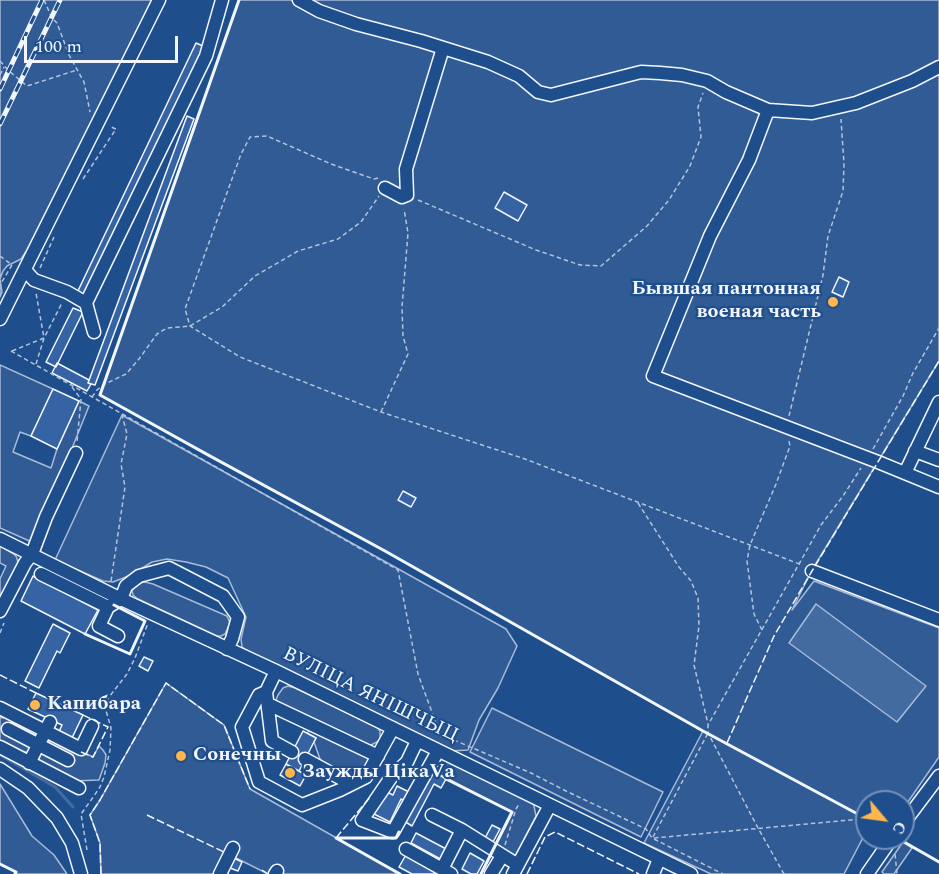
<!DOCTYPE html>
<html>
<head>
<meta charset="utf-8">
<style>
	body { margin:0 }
	#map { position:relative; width:939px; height:874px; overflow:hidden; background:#1f4e8c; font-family:Spectral,serif }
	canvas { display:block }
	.north { position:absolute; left:855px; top:790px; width:60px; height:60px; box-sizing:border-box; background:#1f4e8c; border:2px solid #7391ba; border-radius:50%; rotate:119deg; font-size:16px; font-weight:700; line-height:24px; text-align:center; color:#f2f6ff }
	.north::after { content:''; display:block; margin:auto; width:21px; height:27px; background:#ffb74d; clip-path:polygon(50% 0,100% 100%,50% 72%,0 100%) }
	.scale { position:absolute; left:24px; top:36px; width:154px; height:27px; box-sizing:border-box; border:3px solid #f2f6ff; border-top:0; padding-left:8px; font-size:18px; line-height:21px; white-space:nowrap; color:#f2f6ff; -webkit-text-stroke:4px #1f4e8c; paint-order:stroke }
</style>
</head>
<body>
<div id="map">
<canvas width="939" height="874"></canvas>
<div class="north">С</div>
<div class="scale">100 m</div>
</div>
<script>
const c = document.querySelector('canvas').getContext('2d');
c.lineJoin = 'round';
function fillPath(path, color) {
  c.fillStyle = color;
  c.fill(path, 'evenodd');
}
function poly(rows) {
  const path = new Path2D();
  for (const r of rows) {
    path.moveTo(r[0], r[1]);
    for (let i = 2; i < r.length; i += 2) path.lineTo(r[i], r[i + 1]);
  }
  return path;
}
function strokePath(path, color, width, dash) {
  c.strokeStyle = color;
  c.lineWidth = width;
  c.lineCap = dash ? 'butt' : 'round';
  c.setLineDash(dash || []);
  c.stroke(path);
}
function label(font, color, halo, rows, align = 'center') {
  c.font = font + ' Spectral,serif';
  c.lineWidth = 4.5;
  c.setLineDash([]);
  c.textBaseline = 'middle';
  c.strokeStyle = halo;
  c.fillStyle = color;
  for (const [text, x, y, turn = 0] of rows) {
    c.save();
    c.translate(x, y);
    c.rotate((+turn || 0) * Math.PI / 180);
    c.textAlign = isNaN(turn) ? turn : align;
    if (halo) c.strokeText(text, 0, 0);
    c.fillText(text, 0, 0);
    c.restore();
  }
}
const built = poly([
	[0,0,152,0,117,73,27,250,21,259,7,266,3,271,0,279,2,292,0,297,0,0],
	[239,0,939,0,939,361,812,570,792,610,814,581,939,628,939,757,903,809,903,802,867,802,867,830,844,874,711,874,644,843,703,731,385,551,100,395,239,0],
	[0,365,53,389,31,436,20,432,13,452,51,468,57,449,79,401,89,406,34,543,0,528,0,365],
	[122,415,506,629,517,646,498,688,479,720,468,750,451,751,248,651,242,647,241,639,246,617,228,578,206,567,186,562,167,559,152,562,131,575,113,582,103,581,55,560,122,415],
	[0,546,12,553,16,556,18,562,17,566,0,600,0,579,6,566,0,563,0,546],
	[145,582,153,584,227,616,230,623,225,634,221,636,217,636,138,599,133,595,132,591,134,587,139,583,145,582],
	[166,683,224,725,250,789,400,874,268,874,226,853,214,874,101,874,100,843,90,815,100,800,166,683],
	[288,686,295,688,377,727,380,731,380,739,377,742,371,745,365,745,280,706,276,700,278,695,283,688,288,686],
	[492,708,663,792,641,837,470,752,492,708],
	[5,716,93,757,99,746,103,750,106,755,105,763,99,780,73,781,38,761,39,759,25,752,24,755,0,743,0,717,3,718,5,716],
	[310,730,323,734,329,740,350,750,357,750,372,758,367,767,360,773,353,775,347,775,328,768,320,759,314,742,316,738,307,733,310,730],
	[446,758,532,800,534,806,536,816,515,857,495,845,512,812,431,770,440,759,446,758],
	[0,784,32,836,54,855,67,874,15,874,16,872,0,864,0,784],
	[903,842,912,848,894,874,884,874,882,872,903,842]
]);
const water = poly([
	[816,604,926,686,897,722,789,643,816,604]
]);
const stream = poly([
	[0,755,55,787,73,807]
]);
const building = poly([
	[196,43,205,47,85,299,76,295,196,43],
	[187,116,194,119,95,385,88,383,187,116],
	[504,192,527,205,518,221,495,208,504,192],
	[839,277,849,282,843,297,832,292,839,277],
	[73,308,83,312,56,367,46,362,73,308],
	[57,363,89,380,88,383,91,384,87,391,52,373,57,363],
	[53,389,79,401,57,449,31,436,53,389],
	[403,491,416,498,411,507,398,500,403,491],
	[33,576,98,610,85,634,21,601,33,576],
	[53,624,70,633,60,653,57,651,39,688,25,681,53,624],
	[144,657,153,661,148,671,139,666,144,657],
	[36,693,83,715,71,740,58,734,62,725,28,709,36,693],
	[303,731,316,738,299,771,286,764,303,731],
	[286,764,306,775,300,786,280,775,286,764],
	[431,770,446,779,441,788,434,784,412,826,404,821,431,770],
	[397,786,411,793,406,802,401,799,390,822,374,814,385,791,393,795,397,786],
	[492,825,500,829,493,842,485,838,492,825],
	[416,833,450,851,444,861,411,843,416,833],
	[407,853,445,874,412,874,399,867,407,853],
	[470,853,484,861,477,874,471,874,462,869,470,853],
	[234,858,242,862,238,871,230,868,234,858]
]);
const path = poly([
	[44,0,52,18,57,23,69,55,84,82,90,112],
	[0,61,9,71,27,86,77,70],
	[0,75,4,67],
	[378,178,374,179,331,164,267,136,250,137,241,154,185,309,190,326,240,357,381,412,525,459,802,565],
	[83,179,116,129,109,126],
	[418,200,536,250,580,265,601,266,647,226,669,200,690,166,701,137,698,107,703,93],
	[0,256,12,265,0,285],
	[40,268,54,237],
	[11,351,398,570,418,674,441,737],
	[12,351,44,338,62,303],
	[36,364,44,338,36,293],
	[72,387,81,399,77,442],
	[92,397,97,390,103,385,126,374,139,359,157,334,167,328,190,326,222,307,255,276,298,251,338,239,361,222,379,196],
	[381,412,408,354,403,336,402,307,408,233,404,209],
	[789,416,823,275,828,236,843,191,844,164,841,119],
	[873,449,903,396,913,373,939,328],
	[638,503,679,567,691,581,698,598,699,626,694,665,708,724],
	[111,581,125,487,121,464,127,434,122,415],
	[762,630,754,614,747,561,750,545,776,484,790,446,789,441],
	[0,633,4,623],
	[440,734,531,773,566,791,646,829,652,838,723,874],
	[653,837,708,733],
	[654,838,861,819,867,822],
	[505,845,516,809,519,804],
	[87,850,81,814,94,796,100,787,104,777,110,750,111,728,105,707,109,697,127,674,135,658,148,623],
	[895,854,897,874],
	[784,874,758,828,708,733,708,725,821,525,843,496,861,468]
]);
const minor = poly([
	[299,0,319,11,356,24,421,41,488,62,519,76,538,92,551,95,641,72,660,73,682,75,707,81,726,92,768,110,812,113,856,103,912,81,939,67],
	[768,110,749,160,710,236,653,376,878,462,939,487],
	[385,188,402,197,407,195,406,169,443,48],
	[25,270,34,280,67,292,86,303],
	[0,319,159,0],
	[94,332,86,303,206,56,222,0],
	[915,451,939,460],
	[905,473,939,402],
	[0,539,121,599,276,671,691,874],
	[812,571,939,620],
	[41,574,108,607],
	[0,611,25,563,32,554,46,517,76,453],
	[118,636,99,626,108,607,121,599,126,586,139,576,169,568,223,596,238,617,232,639,227,649],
	[276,671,266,692,272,741,292,752],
	[266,692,259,695,242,727,259,782,302,805,340,790,366,777,393,728],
	[268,704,378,756],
	[0,708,81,749,92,726],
	[8,729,68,760],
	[417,741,407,762,392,776,362,820,393,832,438,751],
	[0,747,79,788],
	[305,759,351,784],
	[29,763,50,722],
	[0,769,28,788,57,818,72,843,81,874],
	[432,815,462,830,518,865],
	[903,824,939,776],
	[406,849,451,874],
	[442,869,462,830],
	[220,874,233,848],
	[275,874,277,871],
	[491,874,502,856],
	[513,874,550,805],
	[653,874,659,859],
	[867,874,892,838]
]);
const rail = poly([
	[0,89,42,0],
	[0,124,60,0]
]);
const fence = poly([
	[0,675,36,693],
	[727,743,774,636,812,571,939,361],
	[81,752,93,757,108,727,83,715],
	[147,815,226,853],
	[336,838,371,796],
	[262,870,268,874],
	[101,874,100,843,90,815,100,800,166,683,224,725,250,789],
	[527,874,545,837,555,832,639,874]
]);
const wall = poly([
	[239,0,100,395,208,455,385,551,703,731,867,819],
	[85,634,130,654,145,621,114,605],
	[446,779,512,812,481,874],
	[399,832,396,838,336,838,400,874],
	[901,838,904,842,939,862],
	[0,864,16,872,15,874]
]);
const markers = [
	[833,302,6,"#ffb74d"],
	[35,705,6,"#ffb74d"],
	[181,756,6,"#ffb74d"],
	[290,773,6,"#ffb74d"]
];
const poiNames = [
	["Бывшая пантонная",821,290,"right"],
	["военая часть",821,313,"right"],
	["Капибара",47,705],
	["Сонечны",193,756],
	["Заужды ЦікаVа",302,773]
];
const streetNames = [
	["ВУЛІЦА ЯНІШЧЫЦ",370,696,26]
];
fillPath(built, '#305b95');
strokePath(built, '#a8bbd7', 1.5);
fillPath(water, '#446ba0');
strokePath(water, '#a8bbd7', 1.5);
strokePath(stream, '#446ba0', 3);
fillPath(building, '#3563a3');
strokePath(building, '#f2f6ff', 1.5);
strokePath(minor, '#f2f6ff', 15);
strokePath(path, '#b3c4dc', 1.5, [4.5, 3]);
strokePath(minor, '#1f4e8c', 12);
strokePath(rail, '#f2f6ff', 5);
strokePath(rail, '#1f4e8c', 3, [9]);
strokePath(fence, '#f2f6ff', 1.5, [8, 3]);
strokePath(wall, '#f2f6ff', 3);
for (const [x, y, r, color] of markers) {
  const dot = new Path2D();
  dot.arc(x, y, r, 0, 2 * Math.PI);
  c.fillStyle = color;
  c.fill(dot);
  strokePath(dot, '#1f4e8c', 2);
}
label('bold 20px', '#f2f6ff', '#1f4e8c', poiNames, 'left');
label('20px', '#f2f6ff', '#1f4e8c', streetNames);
</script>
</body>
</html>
